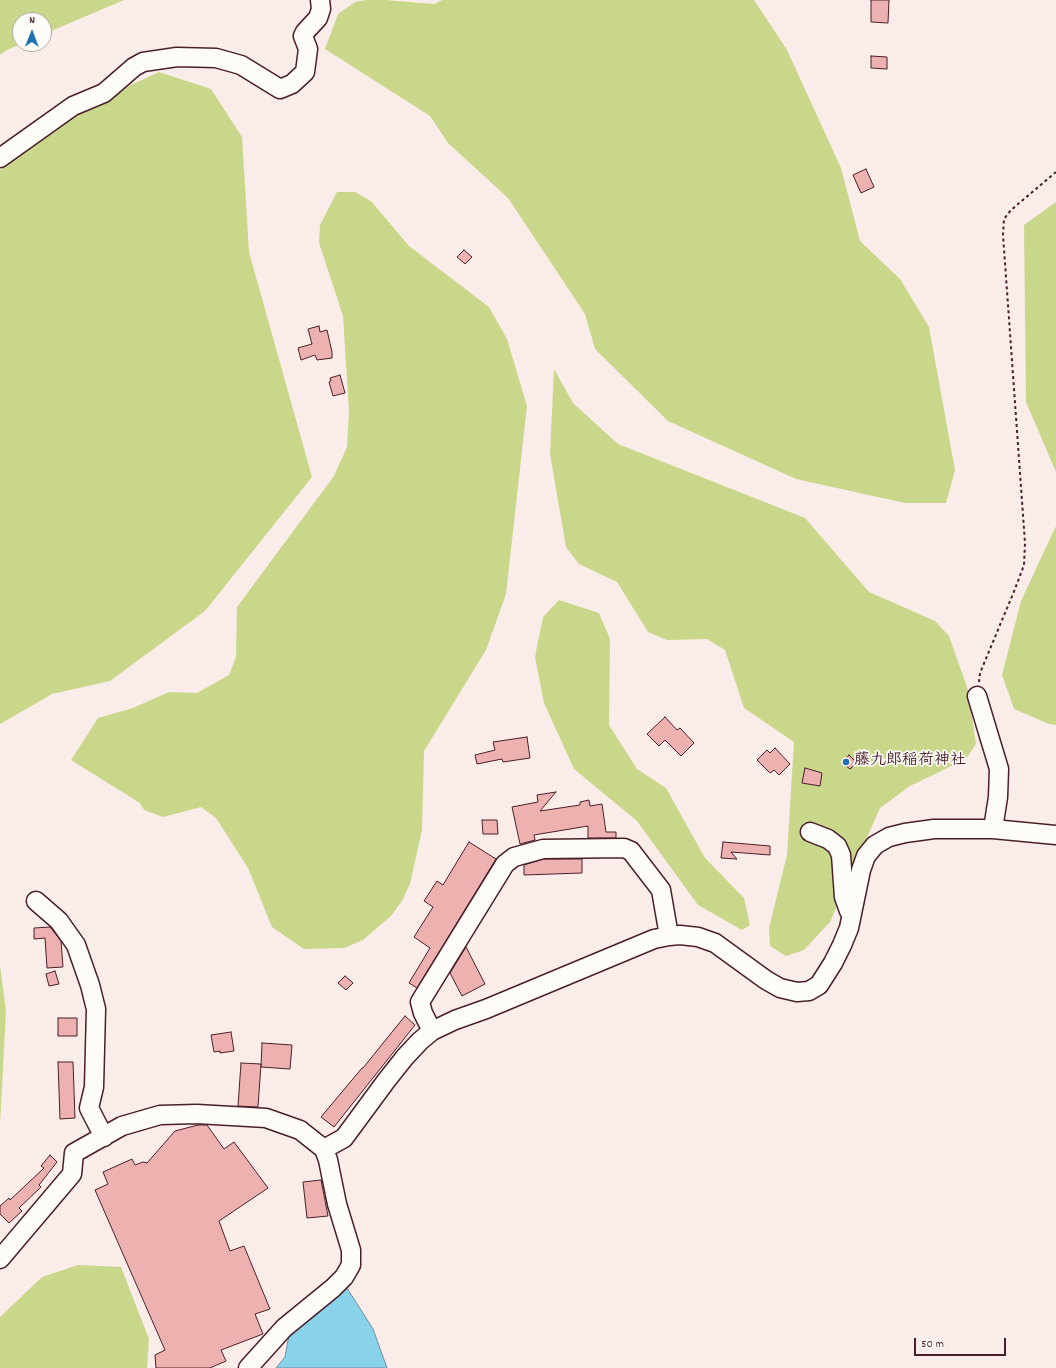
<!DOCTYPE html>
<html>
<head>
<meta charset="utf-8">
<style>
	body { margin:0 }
	#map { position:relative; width:1056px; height:1368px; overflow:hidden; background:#faede9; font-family:Dekko,sans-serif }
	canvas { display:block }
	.north { position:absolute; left:12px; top:12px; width:40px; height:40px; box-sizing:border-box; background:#fdfcf7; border:1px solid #b5a4a5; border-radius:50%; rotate:1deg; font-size:11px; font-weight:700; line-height:16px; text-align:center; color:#4a1f2b }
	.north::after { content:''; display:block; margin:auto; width:14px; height:18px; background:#1f6fb2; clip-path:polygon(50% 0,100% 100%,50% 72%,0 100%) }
	.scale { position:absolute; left:914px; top:1338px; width:92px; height:18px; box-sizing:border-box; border:2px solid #4a1f2b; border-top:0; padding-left:5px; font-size:12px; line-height:14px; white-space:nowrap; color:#4a1f2b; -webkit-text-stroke:3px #fdfcf7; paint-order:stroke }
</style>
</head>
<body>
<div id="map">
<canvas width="1056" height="1368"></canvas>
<div class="north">N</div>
<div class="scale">50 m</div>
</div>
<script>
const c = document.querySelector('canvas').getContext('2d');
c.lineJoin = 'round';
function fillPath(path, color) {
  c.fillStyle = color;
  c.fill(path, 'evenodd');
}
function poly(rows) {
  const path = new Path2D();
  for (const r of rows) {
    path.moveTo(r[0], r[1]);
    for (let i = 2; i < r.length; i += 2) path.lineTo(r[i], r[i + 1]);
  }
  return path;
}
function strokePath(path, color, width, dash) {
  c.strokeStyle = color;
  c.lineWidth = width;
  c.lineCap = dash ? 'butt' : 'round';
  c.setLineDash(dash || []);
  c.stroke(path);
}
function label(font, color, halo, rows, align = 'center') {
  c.font = font + ' Dekko,"Klee One",sans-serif';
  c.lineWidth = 3.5;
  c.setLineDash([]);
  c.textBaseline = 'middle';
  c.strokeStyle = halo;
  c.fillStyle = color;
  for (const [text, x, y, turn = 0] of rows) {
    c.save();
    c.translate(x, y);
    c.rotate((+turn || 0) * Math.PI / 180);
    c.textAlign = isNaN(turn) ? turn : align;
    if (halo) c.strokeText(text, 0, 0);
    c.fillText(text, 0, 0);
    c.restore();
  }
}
const green = poly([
	[0,0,124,0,44,34,44,20,20,20,20,44,21,44,7,50,0,55],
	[367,0,385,0,434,4,442,0,754,0,787,50,841,168,860,241,900,279,929,327,955,470,946,503,905,503,796,479,668,421,595,349,585,314,508,198,448,143,430,116,325,49,338,14,355,2],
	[159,72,211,89,242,137,249,252,312,477,205,611,110,681,52,694,0,724,0,171,8,156,90,104],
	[337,192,355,192,371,201,409,246,489,307,507,339,527,406,506,594,486,650,424,751,422,830,410,884,402,901,391,916,363,940,344,948,304,949,272,927,248,868,216,818,201,807,163,817,144,810,140,803,71,760,98,718,133,708,169,692,197,693,229,675,236,657,237,607,334,476,347,447,349,411,343,316,319,243,320,225],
	[1056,202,1056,472,1026,402,1024,225],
	[554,369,573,403,618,444,805,518,869,592,935,621,949,636,968,690,976,744,966,759,910,786,880,808,830,922,804,950,786,956,770,946,769,928,787,855,794,742,744,708,725,650,707,639,667,640,648,632,617,582,579,564,566,547,550,454],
	[1056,526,1056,725,1049,724,1014,709,1002,675,1021,601],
	[559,600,599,613,610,639,609,725,637,769,666,788,705,858,744,898,750,925,742,930,698,905,637,821,574,769,544,703,535,657,543,617],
	[0,966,6,1011,0,1125],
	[78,1265,121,1267,149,1339,147,1368,0,1368,0,1317,42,1277]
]);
const water = poly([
	[347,1288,373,1329,387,1368,276,1368,285,1357,289,1335,347,1288]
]);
const building = poly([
	[871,0,889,0,888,23,871,22,871,0],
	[871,56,887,57,887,69,871,68,871,56],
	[866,169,874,187,861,193,853,175,866,169],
	[464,250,472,257,465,264,457,257,464,250],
	[319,326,320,332,327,330,332,352,332,358,317,360,315,355,301,360,298,348,312,344,308,329,319,326],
	[340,375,345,393,333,396,329,382,331,381,330,378,340,375],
	[665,717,677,730,680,728,694,743,681,756,665,740,659,746,647,734,665,717],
	[527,737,530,758,503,762,502,759,477,764,475,755,495,750,493,742,527,737],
	[775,748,790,764,779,775,774,770,770,773,757,760,767,750,770,753,775,748],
	[849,755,857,763,850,769,842,763,849,755],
	[805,768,822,773,820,786,802,783,805,768],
	[556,792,540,811,580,805,580,802,589,800,590,806,602,804,606,832,616,832,616,838,588,838,588,826,534,835,535,840,520,844,512,807,538,802,537,795,556,792],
	[482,820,497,820,498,834,483,834,482,820],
	[469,842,496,859,417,988,409,983,430,948,414,937,433,907,424,901,437,881,443,885,469,842],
	[723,842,770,846,770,855,731,852,737,859,721,858,723,842],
	[544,859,582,859,582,873,524,875,524,865,544,859],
	[50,927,61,941,63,967,47,968,45,938,34,939,34,928,50,927],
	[466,947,485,984,462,996,450,973,466,947],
	[55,971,59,984,49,986,46,974,55,971],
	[345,976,353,983,346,990,338,983,345,976],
	[405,1016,415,1025,334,1127,321,1117,362,1068,363,1068,405,1016],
	[58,1018,77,1018,77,1036,58,1036,58,1018],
	[231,1032,234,1051,220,1053,220,1051,214,1052,211,1035,231,1032],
	[262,1043,292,1045,290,1069,261,1067,262,1043],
	[58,1062,73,1062,75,1118,60,1119,58,1062],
	[241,1063,261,1064,258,1107,238,1106,241,1063],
	[198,1125,207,1125,224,1149,234,1142,268,1188,219,1221,230,1251,244,1246,270,1309,255,1314,263,1334,221,1350,226,1361,210,1368,156,1368,155,1355,165,1350,95,1190,108,1184,103,1172,132,1159,135,1165,143,1162,147,1163,175,1131,198,1125],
	[50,1155,57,1162,39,1185,41,1187,19,1208,22,1211,9,1223,0,1214,0,1206,9,1198,10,1200,44,1168,41,1166,50,1155],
	[321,1180,328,1216,307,1218,303,1182,321,1180]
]);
const path = poly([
	[979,682,980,673,1015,589,1024,565,1025,543,1003,235,1004,219,1011,210,1056,172]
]);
const minor = poly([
	[0,158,73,106,104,93,134,67,143,62,177,57,216,58,241,65,280,89,292,84,305,72,308,49,303,36,305,32,318,18,321,9,320,0],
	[977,696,999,769,998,797,993,829],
	[810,832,828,839,837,846,841,855,844,897,849,911],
	[36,901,59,921,76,945,90,985,96,1009,94,1087,89,1108,104,1137],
	[432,1031,423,1013,420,1002,505,864,514,857,543,849,624,848,631,851,661,890,669,936],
	[324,1149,344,1138,386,1081,405,1057,420,1041,432,1031,455,1020,486,1009,654,939,669,936,680,935,698,937,715,943,766,980,780,988,797,992,809,991,819,985,833,963,842,945,849,928,861,870,866,856,875,845,889,837,905,833,934,829,993,829,1056,835],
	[0,1259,72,1174,74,1153,122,1126,160,1115,197,1114,266,1118,300,1130,324,1149,328,1160,337,1204,351,1250,351,1265,344,1277,333,1288,284,1328,248,1368]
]);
const markers = [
	[846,762,4,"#1f6fb2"]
];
const poiNames = [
	["藤九郎稲荷神社",854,762]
];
fillPath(green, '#c9d78a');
fillPath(water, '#89d3ea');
strokePath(water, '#708b9e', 1);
fillPath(building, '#edb2af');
strokePath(building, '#4a1f2b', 1);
strokePath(minor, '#4a1f2b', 21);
strokePath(path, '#4a1f2b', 2, [3, 3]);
strokePath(minor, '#fdfcf7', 18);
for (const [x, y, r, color] of markers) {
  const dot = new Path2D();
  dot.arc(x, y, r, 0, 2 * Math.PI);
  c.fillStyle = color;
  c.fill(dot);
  strokePath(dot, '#fdfcf7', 1.5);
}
label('bold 16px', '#4a1f2b', '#fdfcf7', poiNames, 'left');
</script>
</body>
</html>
